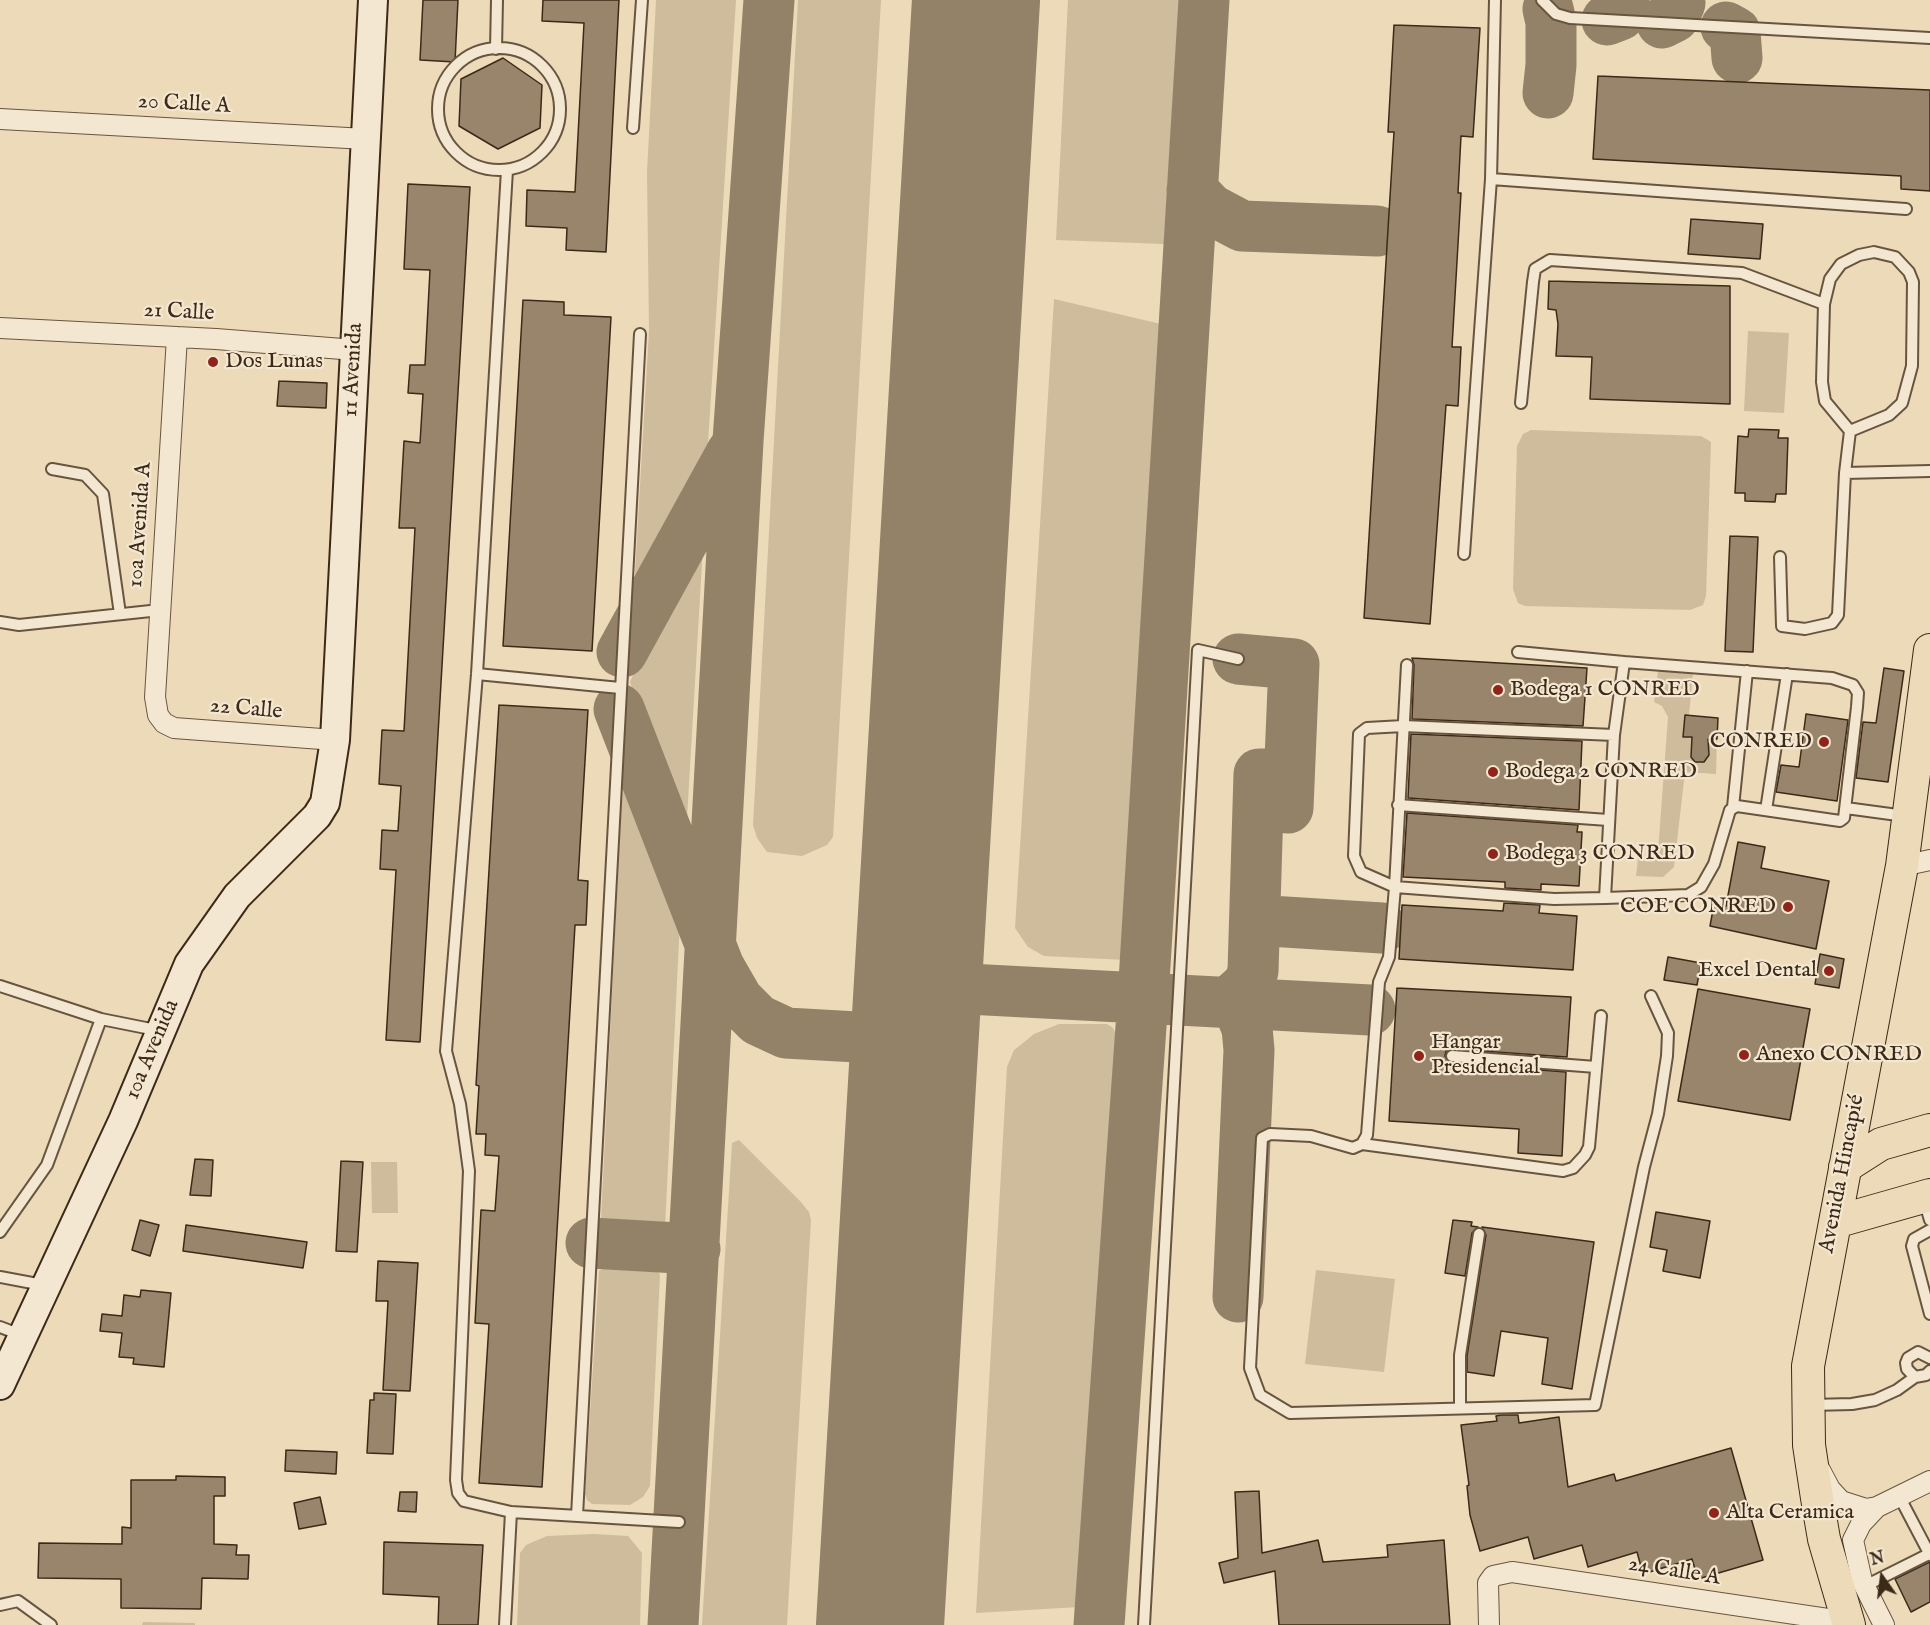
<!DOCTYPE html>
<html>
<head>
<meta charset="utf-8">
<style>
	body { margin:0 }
	#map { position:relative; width:1930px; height:1625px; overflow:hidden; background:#ecdab9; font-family:"IM FELL English",serif }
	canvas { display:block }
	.north { position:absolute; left:1852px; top:1547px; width:60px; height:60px; -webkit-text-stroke:4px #f3e7d2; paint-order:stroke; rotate:346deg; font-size:16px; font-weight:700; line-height:24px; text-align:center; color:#3c2917 }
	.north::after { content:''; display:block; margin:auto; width:21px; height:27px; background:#3c2917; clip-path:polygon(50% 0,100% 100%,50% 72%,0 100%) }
</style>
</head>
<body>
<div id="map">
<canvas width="1930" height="1625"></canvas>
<div class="north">N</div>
</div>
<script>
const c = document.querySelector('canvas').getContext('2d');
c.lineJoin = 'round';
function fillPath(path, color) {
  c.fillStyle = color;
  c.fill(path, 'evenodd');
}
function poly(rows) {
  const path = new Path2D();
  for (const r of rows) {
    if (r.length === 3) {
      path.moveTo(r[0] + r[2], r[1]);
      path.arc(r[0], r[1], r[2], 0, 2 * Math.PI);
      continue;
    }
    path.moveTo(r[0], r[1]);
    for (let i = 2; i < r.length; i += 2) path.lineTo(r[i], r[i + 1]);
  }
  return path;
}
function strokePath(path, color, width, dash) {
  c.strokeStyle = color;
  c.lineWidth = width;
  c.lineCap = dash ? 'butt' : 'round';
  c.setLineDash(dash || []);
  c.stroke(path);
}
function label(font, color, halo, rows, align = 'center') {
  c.font = font + ' "IM FELL English",serif';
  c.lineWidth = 4.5;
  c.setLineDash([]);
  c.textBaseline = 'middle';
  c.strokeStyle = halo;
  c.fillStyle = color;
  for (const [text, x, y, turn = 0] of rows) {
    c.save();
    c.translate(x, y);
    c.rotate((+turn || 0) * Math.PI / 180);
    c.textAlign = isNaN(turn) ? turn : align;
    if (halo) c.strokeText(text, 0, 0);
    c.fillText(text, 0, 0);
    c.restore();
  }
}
const green = poly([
	[656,0,736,0,707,459,703,475,633,606,649,331,647,172],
	[798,0,881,0,833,837,827,845,802,856,767,852,757,838,753,825],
	[1068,0,1179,0,1164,244,1056,240],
	[1054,299,1161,324,1126,960,1044,956,1028,947,1015,928],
	[1748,331,1789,333,1784,413,1744,411],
	[1531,430,1701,436,1711,442,1706,596,1703,605,1690,610,1525,606,1518,603,1513,589,1517,446,1523,434],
	[698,539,702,541,703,546,686,835,684,837,680,837,678,832,630,682,690,545],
	[1658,671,1693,673,1689,715,1685,715,1683,736,1717,739,1716,774,1685,772,1674,867,1663,877,1636,876,1638,859,1650,858,1658,852,1668,717,1662,706,1654,702],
	[625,766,629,768,680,920,665,1228,656,1235,613,1232,601,1219,623,769],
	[1059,1024,1107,1024,1113,1028,1118,1037,1079,1607,976,1613,1007,1067,1014,1050,1023,1043,1034,1034],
	[739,1140,800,1201,809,1212,811,1220,787,1625,702,1625,732,1143],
	[371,1162,397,1162,398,1213,372,1213],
	[613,1263,651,1265,660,1274,650,1486,643,1497,630,1505,592,1504,587,1500,585,1494,599,1271],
	[1316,1270,1395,1279,1384,1372,1305,1364],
	[594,1534,628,1536,642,1553,640,1625,517,1625,520,1553,526,1545,547,1536],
	[143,1622,195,1623,195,1625,142,1625]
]);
const taxiway = poly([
	[1607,20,1620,15,1624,0],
	[1662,23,1674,17,1680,3],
	[1726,27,1735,32,1737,58],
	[1548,93,1551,65,1551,22,1548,9],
	[1192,190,1210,209,1242,226,1377,231],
	[622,652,732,452],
	[1238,659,1294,664,1288,808],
	[619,709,719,967,738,1000,758,1020,786,1033,857,1037,899,1023,938,1000,968,989],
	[1255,907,1269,921,1382,928],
	[920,961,940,977,968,989,1370,1010],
	[857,1037,877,1041,897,1053,913,1071],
	[591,1243,695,1249],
	[1238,1297,1249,1050,1247,1028,1240,1011,1229,1002,1249,984,1253,971,1259,774,1289,774],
	[673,1625,738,441,769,0],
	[1099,1625,1143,998,1204,0]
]);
const runway = poly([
	[880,1625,976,0]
]);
const building = poly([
	[423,0,458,0,455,62,420,60,423,0],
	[543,0,619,0,606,252,566,250,567,228,526,226,527,190,575,192,584,23,542,21,543,0],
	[1394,25,1480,28,1473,137,1461,136,1458,193,1461,193,1452,347,1461,347,1458,406,1446,405,1430,624,1364,618,1394,132,1388,132,1394,25],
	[503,58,542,85,540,128,498,149,459,126,461,79,503,58],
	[1598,76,1930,90,1930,191,1901,189,1901,176,1593,159,1598,76],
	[408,184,470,187,420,1042,386,1040,396,870,380,869,382,830,398,831,401,786,379,784,382,730,404,731,415,528,399,528,404,441,420,443,423,394,408,393,410,365,425,365,430,270,404,269,408,184],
	[1691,219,1763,224,1760,259,1688,254,1691,219],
	[1549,281,1730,286,1730,404,1590,399,1592,357,1556,356,1558,324,1556,310,1548,309,1549,281],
	[523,300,564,302,564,315,611,317,592,651,503,646,523,300],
	[279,381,327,383,326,408,277,406,279,381],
	[1749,429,1779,430,1778,438,1788,438,1786,494,1776,494,1775,502,1745,501,1745,493,1735,493,1738,436,1748,437,1749,429],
	[1730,536,1758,537,1753,652,1725,651,1730,536],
	[1412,658,1587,668,1583,726,1412,719,1414,665,1412,658],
	[1884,668,1904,671,1888,782,1856,778,1863,722,1876,723,1884,668],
	[499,705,588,710,578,880,588,881,586,925,575,925,542,1487,479,1483,489,1324,475,1323,481,1210,495,1211,499,1156,485,1155,486,1134,476,1134,479,1086,476,1085,499,705],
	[1806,714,1848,720,1837,801,1776,792,1781,765,1799,767,1806,714],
	[1685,715,1718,718,1717,739,1708,739,1709,755,1704,762,1695,762,1691,757,1692,737,1683,737,1685,715],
	[1411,734,1582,741,1579,810,1408,798,1411,734],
	[1407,813,1578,825,1577,832,1582,832,1579,886,1541,884,1541,890,1505,888,1505,882,1403,877,1407,813],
	[1738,842,1765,847,1761,868,1829,881,1816,949,1710,926,1714,904,1726,906,1738,842],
	[1504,903,1540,905,1539,913,1577,916,1573,970,1399,959,1402,905,1503,911,1504,903],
	[1820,954,1844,959,1839,988,1815,984,1820,954],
	[1668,957,1701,963,1697,985,1664,980,1668,957],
	[1397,988,1571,997,1567,1057,1453,1049,1446,1051,1445,1056,1451,1063,1566,1072,1562,1156,1518,1153,1519,1129,1389,1121,1397,988],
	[1698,989,1810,1009,1790,1120,1678,1101,1698,989],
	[195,1159,213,1160,211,1196,190,1195,195,1159],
	[341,1161,363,1162,357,1252,336,1251,341,1161],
	[1656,1212,1710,1221,1700,1278,1663,1271,1667,1250,1650,1247,1656,1212],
	[140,1220,159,1225,150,1256,132,1250,140,1220],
	[1453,1220,1472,1222,1471,1226,1478,1227,1472,1233,1465,1276,1445,1273,1453,1220],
	[186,1225,307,1242,303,1268,183,1251,186,1225],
	[1482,1227,1594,1242,1572,1389,1542,1384,1548,1338,1501,1331,1494,1376,1467,1372,1467,1356,1486,1235,1482,1227],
	[378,1261,418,1263,410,1391,383,1390,388,1301,376,1301,378,1261],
	[141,1290,171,1293,164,1367,133,1364,134,1358,119,1357,122,1333,100,1331,102,1314,122,1316,124,1295,140,1297,141,1290],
	[374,1393,396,1394,393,1454,367,1453,370,1400,374,1400,374,1393],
	[1501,1415,1518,1415,1519,1423,1559,1417,1568,1487,1614,1474,1616,1481,1731,1448,1763,1560,1698,1579,1692,1559,1643,1574,1637,1552,1588,1567,1582,1545,1534,1559,1528,1537,1480,1551,1470,1515,1467,1486,1469,1485,1461,1425,1497,1421,1496,1416,1501,1415],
	[286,1450,337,1452,336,1474,285,1471,286,1450],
	[176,1476,225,1477,225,1496,214,1496,214,1544,237,1545,236,1555,249,1555,248,1579,202,1578,201,1609,121,1608,121,1579,38,1578,39,1543,122,1544,122,1527,131,1528,131,1480,176,1480,176,1476],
	[1259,1491,1262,1553,1318,1540,1323,1562,1388,1557,1387,1545,1444,1540,1450,1625,1279,1625,1275,1571,1224,1583,1219,1563,1238,1558,1235,1492,1259,1491],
	[400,1492,417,1492,416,1512,398,1511,400,1492],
	[320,1497,326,1524,299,1529,294,1503,320,1497],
	[384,1542,483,1545,478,1625,438,1625,439,1597,383,1594,384,1542],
	[1930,1562,1930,1602,1911,1612,1895,1579,1930,1562]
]);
const lane = poly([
	[1542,0,1556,14,1570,18,1930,38],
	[499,109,61],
	[496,49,497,0],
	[633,128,642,0],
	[507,170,477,674,446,1051,460,1104,469,1171,456,1480,458,1493,464,1501,511,1512,679,1522],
	[1491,179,1906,209],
	[1521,403,1533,282,1535,269,1550,260,1742,273,1824,304],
	[52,469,85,475,103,494,120,614],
	[1845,473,1850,431,1825,401,1822,382,1824,304,1830,279,1841,264,1859,255,1874,252,1895,257,1909,272,1913,282,1912,366,1902,403,1889,415,1850,431],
	[1464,554,1491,179,1495,0],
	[1780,557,1782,626,1805,629,1832,623,1838,615,1845,473,1930,471],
	[0,622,19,625,160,610],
	[1518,652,1624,662],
	[1624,662,1832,678,1853,685,1858,693,1857,707,1844,818,1840,821,1737,806,1730,810,1714,864,1701,887,1688,895,1605,898,1614,735,1624,662],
	[1407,665,1395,887,1554,899,1605,898],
	[477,674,620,688],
	[1614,735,1403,726,1367,728,1359,734,1354,856,1361,872,1395,887,1389,957,1379,982,1367,1135,1362,1144,1353,1148,1311,1136,1270,1134,1262,1138,1250,1368,1260,1395,1290,1413,1595,1405,1644,1167,1658,1114,1667,1056,1668,1033,1651,996],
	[1398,805,1608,820],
	[1733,807,1747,671],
	[1846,808,1905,816],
	[1766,810,1787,674],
	[0,986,101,1019,161,1031],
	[1452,1056,1596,1067],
	[1362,1144,1563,1171,1573,1168,1585,1155,1589,1147,1601,1016],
	[1924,1200,1930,1220],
	[1930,1230,1914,1239,1912,1246,1930,1314],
	[0,1232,47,1165,101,1019],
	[0,1277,43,1285],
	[0,1327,21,1335],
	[1930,1358,1918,1352,1908,1358,1906,1363,1907,1369,1915,1377,1926,1375,1930,1371],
	[1811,1405,1852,1404,1875,1400,1897,1390,1915,1377],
	[1460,1408,1460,1355,1479,1234],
	[1899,1496,1930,1555],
	[577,1516,640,334],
	[1865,1586,1929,1554],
	[0,1605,18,1601,51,1625],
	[505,1625,511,1512],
	[1144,1625,1198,650,1238,659]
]);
const street = poly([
	[0,119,366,139],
	[0,328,216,339,355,350],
	[177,337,155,697,158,715,164,723,174,728,335,740],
	[1902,866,1930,860],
	[1820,1470,1830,1489,1841,1501,1866,1509,1877,1507],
	[1489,1625,1488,1583,1493,1576,1512,1572,1848,1622],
	[1884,1625,1862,1581,1853,1540,1861,1524,1877,1507,1930,1481]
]);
const secondary = poly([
	[0,1385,123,1121,189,964,237,896,317,816,325,803,335,740,373,0]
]);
const primary = poly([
	[1845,1167,1881,1144,1930,1130],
	[1835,1222,1930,1195],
	[1849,1625,1824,1539,1817,1498,1809,1445,1808,1366,1902,866,1930,650]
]);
const markers = [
	[213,362,6,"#8f2418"],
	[1498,690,6,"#8f2418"],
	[1824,742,6,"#8f2418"],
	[1493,772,6,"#8f2418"],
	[1493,854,6,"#8f2418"],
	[1788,907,6,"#8f2418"],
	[1829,971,6,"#8f2418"],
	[1744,1055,6,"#8f2418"],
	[1419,1056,6,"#8f2418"],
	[1714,1513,6,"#8f2418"]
];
const streetNames = [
	["20 Calle A",184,105,3],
	["21 Calle",179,313,3],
	["11 Avenida",354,370,-87],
	["10a Avenida A",141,525,-86],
	["22 Calle",246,710,5],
	["10a Avenida",153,1050,-67],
	["Avenida Hincapié",1843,1174,-79],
	["24 Calle A",1674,1572,9]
];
const poiNames = [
	["Dos Lunas",225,362],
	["Bodega 1 CONRED",1510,690],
	["CONRED",1812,742,"right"],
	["Bodega 2 CONRED",1505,772],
	["Bodega 3 CONRED",1505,854],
	["COE CONRED",1776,907,"right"],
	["Excel Dental",1817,971,"right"],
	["Hangar",1431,1043],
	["Presidencial",1431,1068],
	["Anexo CONRED",1756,1055],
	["Alta Ceramica",1726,1513]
];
fillPath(green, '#cebc9d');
strokePath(taxiway, '#948268', 51);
strokePath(runway, '#948268', 128);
fillPath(building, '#98856b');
strokePath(building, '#3c2917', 1.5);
strokePath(lane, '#685540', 14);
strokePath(street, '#685540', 22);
strokePath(secondary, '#3c2917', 32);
strokePath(primary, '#3c2917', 34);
strokePath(lane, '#f3e7d2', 10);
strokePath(street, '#f3e7d2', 20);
strokePath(secondary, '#f3e7d2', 28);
strokePath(primary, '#ecdab9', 32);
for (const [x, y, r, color] of markers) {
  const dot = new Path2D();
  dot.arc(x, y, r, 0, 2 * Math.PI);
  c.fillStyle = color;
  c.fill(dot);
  strokePath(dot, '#f3e7d2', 2);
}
label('22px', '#3c2917', '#f3e7d2', streetNames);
label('22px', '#3c2917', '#f3e7d2', poiNames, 'left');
</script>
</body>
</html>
